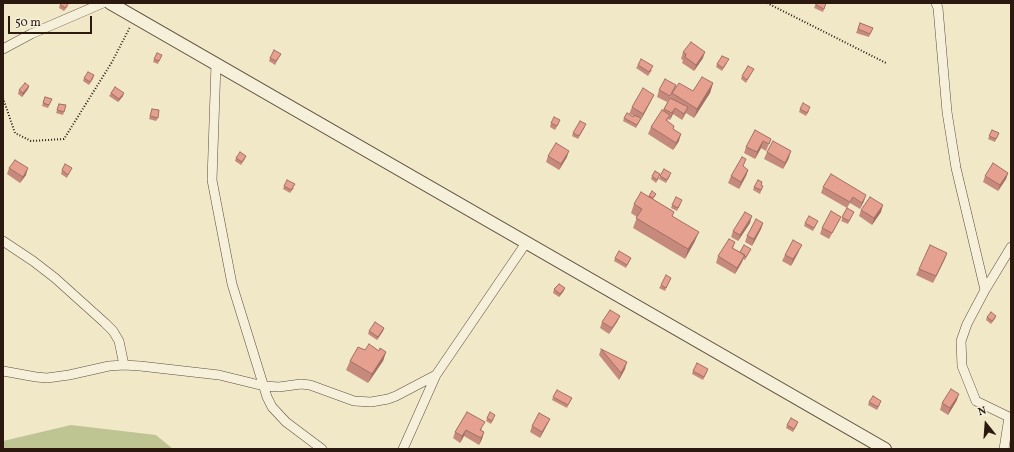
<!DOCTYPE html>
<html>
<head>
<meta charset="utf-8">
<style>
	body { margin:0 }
	#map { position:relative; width:1014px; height:452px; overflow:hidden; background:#f1e8c8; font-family:Vollkorn,serif }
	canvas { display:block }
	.frame { position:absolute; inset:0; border:4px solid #2b1910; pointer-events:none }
	.north { position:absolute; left:966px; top:404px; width:40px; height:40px; -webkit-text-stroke:3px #f6f0db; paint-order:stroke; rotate:343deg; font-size:11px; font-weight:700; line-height:16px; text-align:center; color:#2b1910 }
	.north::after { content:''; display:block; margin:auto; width:14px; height:18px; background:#2b1910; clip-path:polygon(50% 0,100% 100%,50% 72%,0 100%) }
	.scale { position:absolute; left:8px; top:16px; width:84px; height:18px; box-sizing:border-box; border:2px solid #2b1910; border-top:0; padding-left:5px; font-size:12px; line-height:14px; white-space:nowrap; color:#2b1910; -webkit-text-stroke:3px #f6f0db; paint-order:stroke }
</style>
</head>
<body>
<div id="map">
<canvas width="1014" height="452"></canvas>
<div class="frame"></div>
<div class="north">N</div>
<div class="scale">50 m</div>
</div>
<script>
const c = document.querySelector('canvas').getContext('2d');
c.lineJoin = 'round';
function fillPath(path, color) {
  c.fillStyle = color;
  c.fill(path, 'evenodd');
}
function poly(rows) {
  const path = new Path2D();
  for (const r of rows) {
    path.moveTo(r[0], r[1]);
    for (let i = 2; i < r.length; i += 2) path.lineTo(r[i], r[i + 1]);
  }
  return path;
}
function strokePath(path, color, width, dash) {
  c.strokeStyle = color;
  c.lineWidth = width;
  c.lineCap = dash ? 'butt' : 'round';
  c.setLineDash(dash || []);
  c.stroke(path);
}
const green = poly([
	[71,425,156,435,173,449,3,449,3,441]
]);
const path = poly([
	[767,3,886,63],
	[3,98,15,133,31,141,64,139,112,62,130,27]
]);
const minor = poly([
	[936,3,938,8,947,112,956,168,985,290],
	[3,49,31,34,103,3],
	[216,64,212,180,232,284,267,397,272,407,286,422,322,449],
	[3,241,33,261,55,278,105,323,113,331,119,341,124,365],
	[3,371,36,377,47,378,69,375,109,366,124,365,140,366,219,375,264,386,279,387,301,384,310,385,354,401,371,402,388,399,396,396,436,375],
	[403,449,436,375,526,243],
	[1004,449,1009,417,976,401,962,366,961,341,967,324,985,290,1011,247]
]);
const tertiary = poly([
	[110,3,885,449]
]);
const wall = poly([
	[816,3,826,3,823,12,814,8],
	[60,4,68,6,64,11,59,8],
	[860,23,873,28,869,37,856,33],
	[683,52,703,58,694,71,682,63,683,60,681,59],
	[281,54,275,65,269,61,270,58],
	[162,55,158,64,153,62,154,59],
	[727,63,722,71,716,67,717,64],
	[638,65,652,70,648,76,636,68],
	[752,72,746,83,741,79,742,76],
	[94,75,93,79,89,85,83,81,84,78],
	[713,83,710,93,694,118,686,113,682,120,673,114,670,120,668,119,667,121,673,129,679,141,673,150,648,134,651,127,663,110,670,98,672,94,667,102,657,97,659,90,676,85,674,91,693,91],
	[29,86,28,89,22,97,18,94,19,90],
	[111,93,123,96,118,102,109,96],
	[45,97,52,99,48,108,42,106],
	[651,101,636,128,623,121,624,118,633,117,634,116,629,114,632,107],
	[59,104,66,105,63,115,56,113],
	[152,109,158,118,156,121,149,119],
	[800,109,809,111,806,116,799,112],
	[551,123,559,123,555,130,550,127],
	[585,127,578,139,572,136,573,133],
	[992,130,999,133,995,142,988,139],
	[771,139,766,151,761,148,755,159,744,153,746,147],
	[767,152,789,158,783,169,764,159],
	[246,156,245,159,241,165,235,161,236,158],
	[548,156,567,157,559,170,546,162],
	[743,167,748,170,746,176,739,189,728,183,731,176],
	[9,168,26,175,20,183,7,174],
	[62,170,70,171,67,178,61,174],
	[1008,173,1006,179,998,191,983,182,985,176],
	[652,176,659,178,656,183,651,179],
	[660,176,670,176,666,183,659,179],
	[761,185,762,189,760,194,753,190,754,187],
	[284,186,294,188,290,193,283,189],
	[823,187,864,201,860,209,850,203,847,208,854,212,848,224,841,221,847,208,821,193],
	[656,194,653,199,674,212,672,216,695,241,685,259,633,228,637,217,631,213,634,204,649,197,649,196],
	[681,203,677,211,671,208,672,205],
	[861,210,881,212,872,225,859,216],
	[841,217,838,223,829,239,820,234,822,228],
	[750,223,738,241,731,237,733,231],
	[763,223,761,229,752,246,745,242,747,236],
	[805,223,816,225,813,231,804,226],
	[735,242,733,248,740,252,751,249,745,260,743,259,742,262,735,274,716,263,718,256],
	[799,251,791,266,782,261,785,255],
	[947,253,933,283,916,275,919,269],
	[615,258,631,258,626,268,614,261],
	[671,278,665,291,659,288,661,285],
	[565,288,563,292,559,297,553,293,554,289],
	[620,316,617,322,609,334,600,328,602,322],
	[996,316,995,319,991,324,986,320,987,317],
	[384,328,383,331,377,340,368,334,369,331],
	[601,349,625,369,619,380,599,355],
	[365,350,379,351,386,352,383,361,368,383,346,370,350,361],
	[693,371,707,372,703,380,692,374],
	[553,397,570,401,567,408,552,400],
	[957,400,948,415,940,410,942,403],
	[869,402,880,404,877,410,868,405],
	[467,412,482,429,481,430,484,432,482,439,479,445,464,436,460,443,453,438,455,432],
	[487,418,494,418,491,424,486,421],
	[550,419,547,425,540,438,530,432,532,426],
	[787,425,797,425,793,432,786,428]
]);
const shadedWall = poly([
	[705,52,703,58,694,71,696,65],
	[713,83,710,93,694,118,697,109],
	[29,86,28,89,22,97,23,93],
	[124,93,123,96,118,102,119,99],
	[654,95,651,101,641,120,643,114],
	[688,107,685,114,682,120,684,114],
	[675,108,673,114,670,120,672,113],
	[681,134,679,141,673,150,676,143],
	[763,141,761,148,755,159,757,152],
	[569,151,567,157,559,170,561,164],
	[791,151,789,158,783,169,785,163],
	[28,168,26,175,20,183,23,177],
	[748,170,746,176,739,189,741,182],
	[1008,173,1006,179,998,191,1000,185],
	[866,195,864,201,860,209,862,203],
	[883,205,881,212,872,225,874,218],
	[752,216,750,223,738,241,740,235],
	[763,223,761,229,752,246,754,239],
	[699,232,695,241,685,259,688,249],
	[802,245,799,251,791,266,793,259],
	[947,253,945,259,933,283,936,276],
	[745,255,742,262,735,274,737,268],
	[565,288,563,292,559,297,560,294],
	[620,316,617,322,609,334,612,328],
	[384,328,383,331,377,340,378,337],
	[386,352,383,361,368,383,372,374],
	[627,362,625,369,619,380,621,373],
	[959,394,957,400,948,415,950,408],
	[550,419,547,425,540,438,542,432],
	[466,430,464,436,460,443,462,436],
	[484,432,482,439,479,445,481,438]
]);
const building = poly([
	[61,3,69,3,65,8,60,4,61,3],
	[816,3,826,3,824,9,816,5,816,3],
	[860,23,873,28,870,34,858,29,860,23],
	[691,42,705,52,696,65,685,57,686,54,683,52,691,42],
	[274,50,281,54,276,61,270,58,274,50],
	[157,53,162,55,159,61,154,59,157,53],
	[722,56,729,59,723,68,717,64,722,56],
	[641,59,653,66,649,72,638,65,641,59],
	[748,66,754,69,747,80,742,76,748,66],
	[88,72,94,75,90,82,84,78,88,72],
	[702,77,713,83,697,109,672,93,679,83,693,91,702,77],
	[665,79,676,85,670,96,659,90,665,79],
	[25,83,29,86,23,93,19,90,25,83],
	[115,87,124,93,119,99,111,93,115,87],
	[643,88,654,95,643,114,632,107,643,88],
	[45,97,52,99,49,105,43,103,45,97],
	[670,98,688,107,684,114,675,108,672,113,664,109,670,98],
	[803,103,810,107,807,113,800,109,803,103],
	[59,104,66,105,64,112,57,110,59,104],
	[152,109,159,110,158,118,150,116,152,109],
	[662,110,670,115,666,120,674,126,673,129,681,134,676,143,651,127,662,110],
	[627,113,633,117,634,115,641,118,637,125,624,118,627,113],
	[554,117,560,120,557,126,551,123,554,117],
	[580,121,586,124,579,136,573,133,580,121],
	[755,130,771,139,769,144,763,141,757,152,746,147,755,130],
	[992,130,999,133,996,139,989,136,992,130],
	[773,141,791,151,785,163,767,152,773,141],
	[556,143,569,151,561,164,548,156,556,143],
	[240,152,246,156,242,162,236,158,240,152],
	[742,157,746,159,743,166,748,170,741,182,731,176,742,157],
	[15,160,28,168,23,177,9,168,15,160],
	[993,163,1008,173,1000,185,985,176,993,163],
	[65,164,72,168,68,175,62,170,65,164],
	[664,169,671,173,667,180,660,176,664,169],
	[655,171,660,174,657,180,652,176,655,171],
	[831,174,866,195,862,203,853,197,850,202,823,187,831,174],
	[287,180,295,184,291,190,284,186,287,180],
	[758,180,762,182,761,185,763,186,761,190,754,187,758,180],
	[652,191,656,194,653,198,649,196,652,191],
	[641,192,674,212,672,216,699,232,688,249,636,218,642,209,634,204,641,192],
	[676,197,682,200,678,208,672,205,676,197],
	[870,197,883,205,874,218,861,210,870,197],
	[847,208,854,212,849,221,842,217,847,208],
	[831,211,841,217,832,233,822,228,831,211],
	[745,212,752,216,740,235,733,231,745,212],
	[809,216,818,221,814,228,805,223,809,216],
	[756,219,763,223,754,239,747,236,756,219],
	[729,239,735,242,732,248,745,255,737,268,718,256,729,239],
	[793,240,802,245,793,259,785,255,793,240],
	[744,245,751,249,746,257,740,252,744,245],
	[930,245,947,253,936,276,919,269,930,245],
	[619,251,631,258,627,265,615,258,619,251],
	[666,275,671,278,666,288,661,285,666,275],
	[559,284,565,288,560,294,554,289,559,284],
	[610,310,620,316,612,328,602,322,610,310],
	[991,312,996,316,992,321,987,317,991,312],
	[375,322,384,328,378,337,369,331,375,322],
	[369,344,379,351,380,348,386,352,372,374,350,361,358,347,365,350,369,344],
	[601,349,627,362,621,373,601,349],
	[697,363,708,369,704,377,693,371,697,363],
	[951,389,959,394,950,408,942,403,951,389],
	[557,390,572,398,568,405,553,397,557,390],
	[873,396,881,401,878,407,869,402,873,396],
	[467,412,485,422,480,430,484,432,481,438,466,430,462,436,455,432,467,412],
	[490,412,495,415,492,421,487,418,490,412],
	[539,413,550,419,542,432,532,426,539,413],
	[791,418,798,422,794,429,787,425,791,418]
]);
fillPath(green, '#bec593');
strokePath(minor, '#5c4d3e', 10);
strokePath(tertiary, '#5c4d3e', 14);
strokePath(path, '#2b1910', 2, [1, 2]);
strokePath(minor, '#f6f0db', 9);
strokePath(tertiary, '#f6f0db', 12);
fillPath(wall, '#c68a7c');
fillPath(shadedWall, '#a17065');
fillPath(building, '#e6a090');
strokePath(building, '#a17065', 1);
</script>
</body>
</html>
